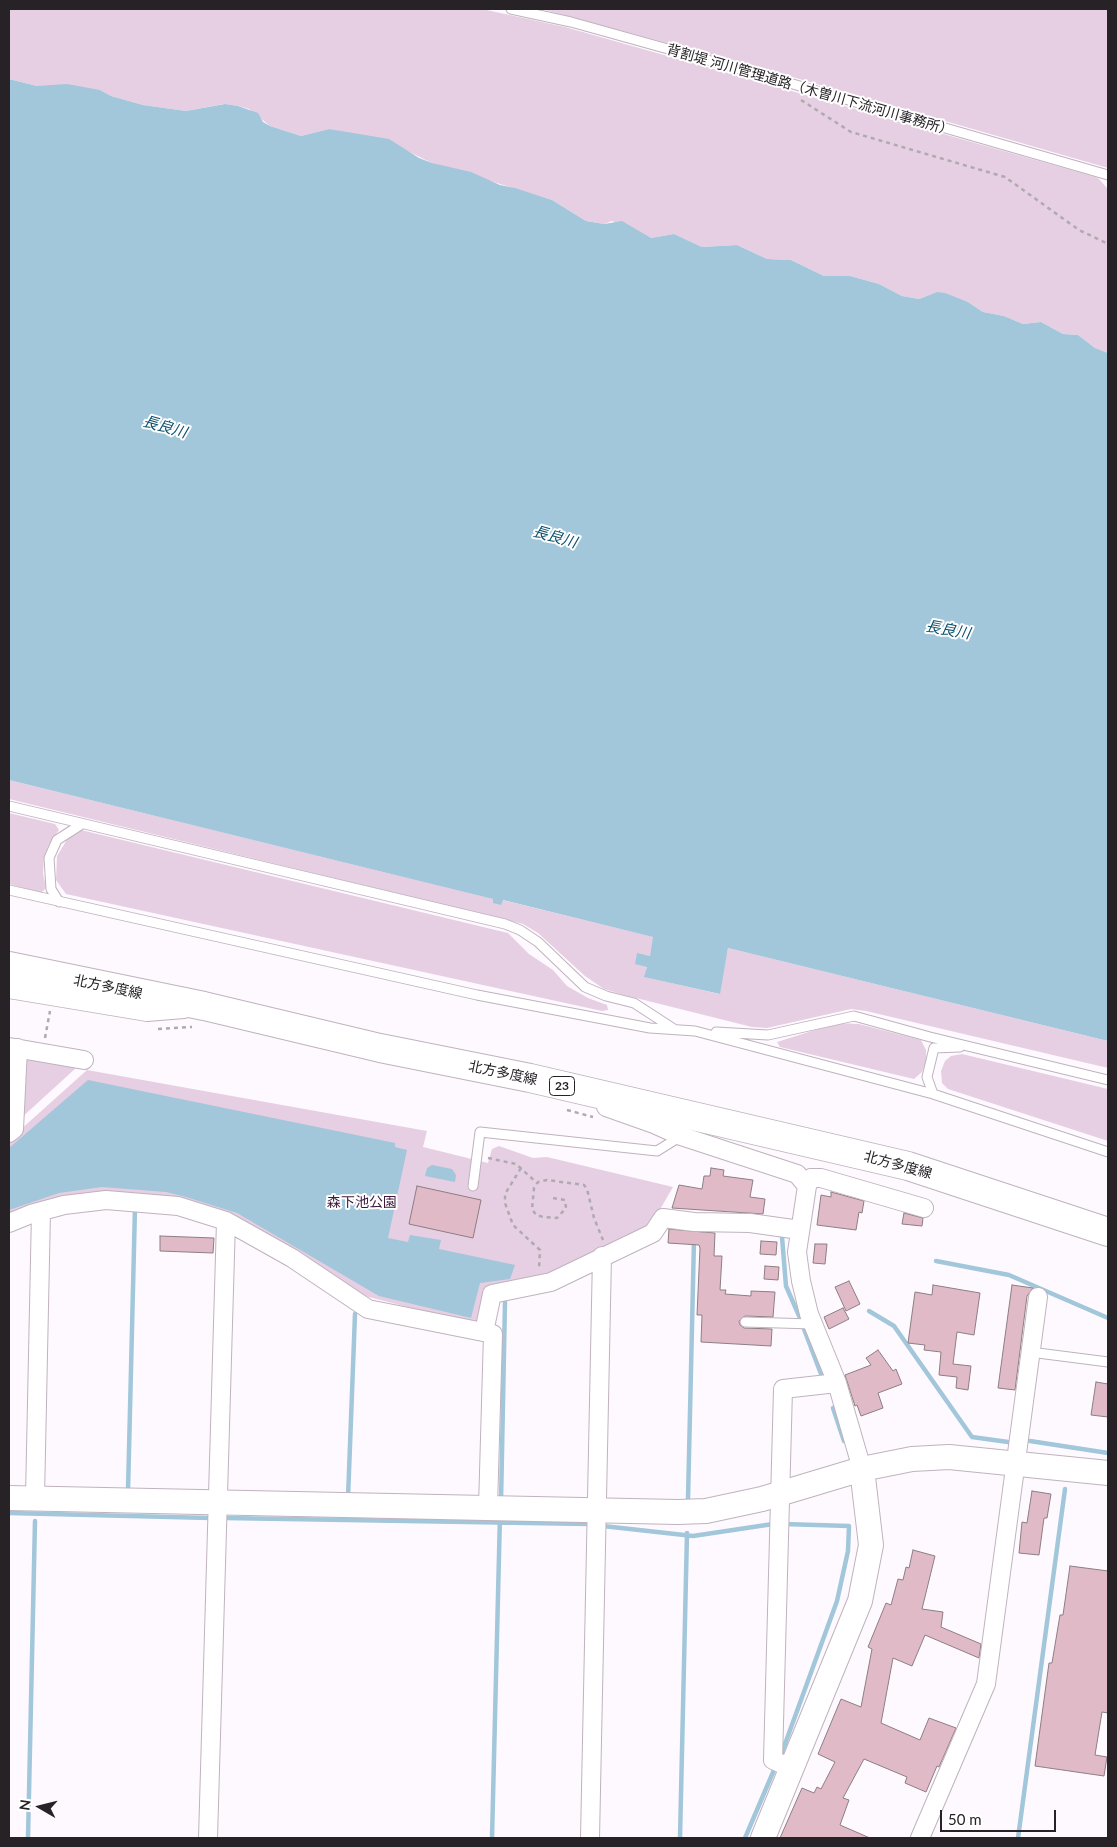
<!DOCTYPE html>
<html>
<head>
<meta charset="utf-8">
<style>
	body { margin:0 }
	#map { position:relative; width:1117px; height:1847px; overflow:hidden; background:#fef9fe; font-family:Lato,sans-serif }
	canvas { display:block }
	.frame { position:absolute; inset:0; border:10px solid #262226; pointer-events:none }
	.north { position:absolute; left:15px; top:1782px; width:50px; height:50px; -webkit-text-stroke:4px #fff; paint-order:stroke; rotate:278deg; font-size:14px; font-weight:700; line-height:20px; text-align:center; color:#262226 }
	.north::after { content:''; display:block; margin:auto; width:18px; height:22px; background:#262226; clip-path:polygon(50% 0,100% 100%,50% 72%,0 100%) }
	.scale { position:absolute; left:940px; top:1810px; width:116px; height:22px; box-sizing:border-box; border:2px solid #262226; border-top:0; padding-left:6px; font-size:15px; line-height:18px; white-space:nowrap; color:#262226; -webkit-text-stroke:4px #fff; paint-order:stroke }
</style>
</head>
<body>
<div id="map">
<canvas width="1117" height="1847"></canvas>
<div class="frame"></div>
<div class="north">N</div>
<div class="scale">50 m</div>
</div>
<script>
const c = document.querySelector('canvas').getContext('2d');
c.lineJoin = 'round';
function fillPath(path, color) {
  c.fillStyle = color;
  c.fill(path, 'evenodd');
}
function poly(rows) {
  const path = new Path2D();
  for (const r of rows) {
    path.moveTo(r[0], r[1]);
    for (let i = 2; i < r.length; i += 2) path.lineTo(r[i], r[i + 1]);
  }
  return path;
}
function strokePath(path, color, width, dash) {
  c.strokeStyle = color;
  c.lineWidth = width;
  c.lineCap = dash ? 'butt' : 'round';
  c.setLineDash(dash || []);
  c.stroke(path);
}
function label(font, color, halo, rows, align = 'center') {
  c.font = font + ' Lato,"Noto Sans JP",sans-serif';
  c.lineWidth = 4;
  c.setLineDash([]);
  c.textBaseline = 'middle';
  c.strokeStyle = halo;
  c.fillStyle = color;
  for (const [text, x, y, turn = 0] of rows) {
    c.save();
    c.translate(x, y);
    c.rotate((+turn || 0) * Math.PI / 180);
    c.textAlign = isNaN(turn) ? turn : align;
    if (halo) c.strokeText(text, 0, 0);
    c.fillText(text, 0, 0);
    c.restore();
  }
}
const green = poly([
	[9,9,482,9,565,27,1092,176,1098,178,1108,189,1108,353,1095,348,1078,335,1063,334,1041,322,1023,324,1004,316,983,312,968,302,937,292,919,299,902,296,879,284,850,276,824,276,791,260,767,259,737,245,702,247,674,234,651,238,612,221,604,224,586,221,552,200,432,163,405,150,347,133,329,129,301,136,270,126,249,109,238,106,224,104,186,111,143,105,111,96,100,90,37,86,9,79],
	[541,9,1108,9,1108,168,775,72],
	[9,780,494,899,493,902,502,900,654,937,650,956,637,954,647,966,645,977,719,994,728,948,1108,1041,1108,1068,866,1011,851,1009,767,1028,752,1027,624,995,604,989,585,976,538,933,523,924,9,799],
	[9,813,55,824,59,830,49,844,44,857,43,873,46,888,41,893,9,884],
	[81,830,508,933,529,954,553,970,567,986,588,998,607,1005,608,1010,602,1011,66,894,56,880,57,856,68,838],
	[837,1023,859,1024,921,1040,926,1050,926,1061,922,1072,914,1079,780,1047,777,1042],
	[962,1054,1108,1089,1108,1141,948,1089,942,1083,941,1071,945,1061,951,1056],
	[21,1058,76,1068,19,1120],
	[87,1070,427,1131,423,1147,488,1163,492,1149,499,1146,533,1158,547,1157,673,1187,650,1227,550,1278,485,1289,477,1325,365,1296,273,1241,143,1197,9,1216,9,1140]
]);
const water = poly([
	[9,79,37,86,67,84,100,90,111,96,143,105,186,111,225,104,238,106,258,113,263,122,270,126,301,136,329,129,389,139,419,158,432,163,471,172,500,185,515,188,552,200,586,221,604,224,622,221,651,238,674,234,702,247,737,245,767,259,791,260,824,276,850,276,879,284,902,296,919,299,937,292,945,293,968,302,983,312,1004,316,1023,324,1041,322,1063,334,1078,335,1095,348,1108,353,1108,1041,728,948,720,994,644,977,647,967,635,964,637,953,650,956,653,937,503,900,501,905,493,903,493,899,9,780],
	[88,1080,395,1143,395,1147,407,1150,388,1238,408,1242,410,1235,441,1240,439,1249,515,1265,510,1279,480,1283,471,1318,379,1296,237,1213,186,1197,166,1192,102,1187,59,1193,9,1210,9,1148],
	[432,1165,452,1169,456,1175,455,1182,425,1176,427,1168]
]);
const stream = poly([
	[782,1237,786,1286,800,1318],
	[936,1261,1009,1275,1108,1318],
	[869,1311,894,1326,972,1437,1008,1442],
	[804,1329,821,1374],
	[833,1408,844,1441],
	[1030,1441,1108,1453],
	[128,1491,135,1207],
	[348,1498,355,1314],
	[688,1499,694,1240],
	[501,1502,505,1302],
	[9,1513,211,1518],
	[225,1518,589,1524],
	[603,1526,693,1536,773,1524],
	[781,1755,837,1601,848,1551,849,1526,783,1524],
	[28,1838,35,1521],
	[492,1838,500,1515],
	[680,1838,687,1533],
	[745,1838,774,1770],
	[1018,1838,1065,1489]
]);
const building = poly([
	[711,1168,724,1170,723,1176,753,1180,750,1197,765,1199,763,1214,672,1208,679,1185,702,1189,704,1176,710,1176,711,1168],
	[417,1186,481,1200,473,1238,409,1224,417,1186],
	[831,1192,864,1201,862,1213,859,1212,856,1230,817,1225,821,1195,831,1197,831,1192],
	[904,1213,923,1218,922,1226,902,1224,904,1213],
	[669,1229,715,1233,714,1256,722,1256,720,1290,726,1290,725,1294,751,1296,751,1291,775,1292,773,1317,745,1316,739,1321,740,1325,744,1328,772,1329,771,1346,701,1342,702,1315,697,1315,700,1248,699,1245,668,1243,669,1229],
	[160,1236,214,1238,213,1253,160,1251,160,1236],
	[761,1241,777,1242,776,1255,760,1254,761,1241],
	[815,1244,827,1244,825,1264,813,1263,815,1244],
	[765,1266,779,1267,778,1280,764,1279,765,1266],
	[849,1281,860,1304,846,1311,835,1287,849,1281],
	[933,1285,980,1293,974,1335,957,1332,953,1364,971,1366,968,1390,956,1388,957,1377,939,1375,941,1352,924,1350,925,1345,908,1343,915,1292,932,1295,933,1285],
	[1012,1285,1033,1288,1027,1296,1015,1390,998,1388,1012,1285],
	[843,1308,849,1319,829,1329,824,1317,843,1308],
	[878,1350,893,1371,896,1369,902,1384,878,1393,883,1408,861,1416,857,1405,855,1406,845,1375,871,1365,866,1358,878,1350],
	[1096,1382,1108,1384,1108,1417,1091,1415,1096,1382],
	[1032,1491,1051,1494,1047,1518,1044,1518,1039,1555,1019,1553,1022,1522,1027,1523,1032,1491],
	[913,1550,935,1556,922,1609,943,1612,941,1627,981,1644,979,1658,925,1635,912,1666,893,1658,881,1723,920,1740,929,1718,956,1728,939,1767,937,1766,926,1792,905,1783,907,1777,864,1759,843,1798,849,1800,840,1825,870,1838,780,1838,802,1788,814,1793,817,1787,821,1789,835,1762,818,1754,841,1699,861,1707,872,1649,868,1647,886,1603,891,1605,898,1579,903,1580,906,1567,909,1568,913,1550],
	[1070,1566,1108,1571,1108,1713,1102,1712,1095,1755,1107,1757,1104,1776,1035,1766,1049,1663,1052,1663,1060,1615,1063,1615,1070,1566]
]);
const path = poly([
	[801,100,851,132,1005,177,1079,230,1108,244],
	[158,1029,192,1027],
	[45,1038,50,1011],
	[567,1110,593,1117],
	[488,1158,516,1164,537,1183],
	[521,1168,505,1194,505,1203,513,1225,540,1250,539,1269],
	[553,1198,565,1200,566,1208,557,1218,543,1217,536,1215,532,1209,534,1188,538,1182,547,1180,584,1185,587,1189,594,1218,603,1240]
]);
const lane = poly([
	[511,9,571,22,765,76,1108,175],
	[9,806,505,924,520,930,538,942,585,987,606,996,634,1003,674,1029],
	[9,890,477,995,650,1028,695,1031,933,1094],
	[59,902,51,889,49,858,57,840,82,824],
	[716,1032,768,1035,854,1016,930,1037,1108,1080],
	[960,1047,934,1048,927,1077,933,1094,1108,1152],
	[473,1186,480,1132,657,1151,681,1136],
	[745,1322,813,1324],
	[1030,1352,1108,1362]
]);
const street = poly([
	[9,989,147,1012,184,1009],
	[9,1047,84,1060],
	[606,1107,654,1124,681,1136,797,1174,807,1186,797,1252,801,1281,809,1314,837,1383,862,1469],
	[9,1133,14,1129,18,1048],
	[807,1186,811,1178,821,1178,924,1208],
	[9,1223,31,1214,64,1205,106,1200,178,1206,226,1221,292,1258,368,1309,493,1334,488,1507],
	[484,1332,492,1294,551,1282,653,1233,663,1218,694,1222,750,1223,800,1230],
	[35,1498,41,1211],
	[793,1769,773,1760,783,1389,837,1383],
	[208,1838,226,1221],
	[590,1838,602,1256],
	[920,1838,986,1684,1038,1297]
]);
const secondary = poly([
	[9,1498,678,1512,706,1511,762,1499,862,1469,912,1459,949,1457,1108,1473],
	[763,1838,860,1601,871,1545,862,1469]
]);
const primary = poly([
	[9,966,204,1006,380,1048,530,1078,908,1166,1108,1232]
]);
const shields = [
	[562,1086,25]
];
const shieldNames = [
	["23",562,1086]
];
const streetNames = [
	["背割堤 河川管理道路（木曽川下流河川事務所）",810,90,16],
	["北方多度線",108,987,12],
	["北方多度線",503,1073,12],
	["北方多度線",898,1165,15]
];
const parkNames = [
	["森下池公園",362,1202]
];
const waterNames = [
	["長良川",165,427,16],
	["長良川",555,537,16],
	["長良川",948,630,10]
];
fillPath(green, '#e6cfe3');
fillPath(water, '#a2c6da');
strokePath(stream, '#a2c6da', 4.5);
fillPath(building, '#e0bac7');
strokePath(building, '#8d7e83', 1);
strokePath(lane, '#bfb3be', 11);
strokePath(street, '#bfb3be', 20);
strokePath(secondary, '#bfb3be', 26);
strokePath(primary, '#bfb3be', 30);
strokePath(path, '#afaaaf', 2.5, [4, 4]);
strokePath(lane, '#fff', 9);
strokePath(street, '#fff', 18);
strokePath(secondary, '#fff', 24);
strokePath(primary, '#fff', 28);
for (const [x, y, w] of shields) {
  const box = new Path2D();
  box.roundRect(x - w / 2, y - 9.5, w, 19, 4);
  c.fillStyle = '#fff';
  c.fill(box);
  strokePath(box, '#262226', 1);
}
label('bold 12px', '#262226', null, shieldNames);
label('14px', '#262226', '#fff', streetNames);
label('14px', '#3e193c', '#fff', parkNames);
label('italic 15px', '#0d516c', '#fff', waterNames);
</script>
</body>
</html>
